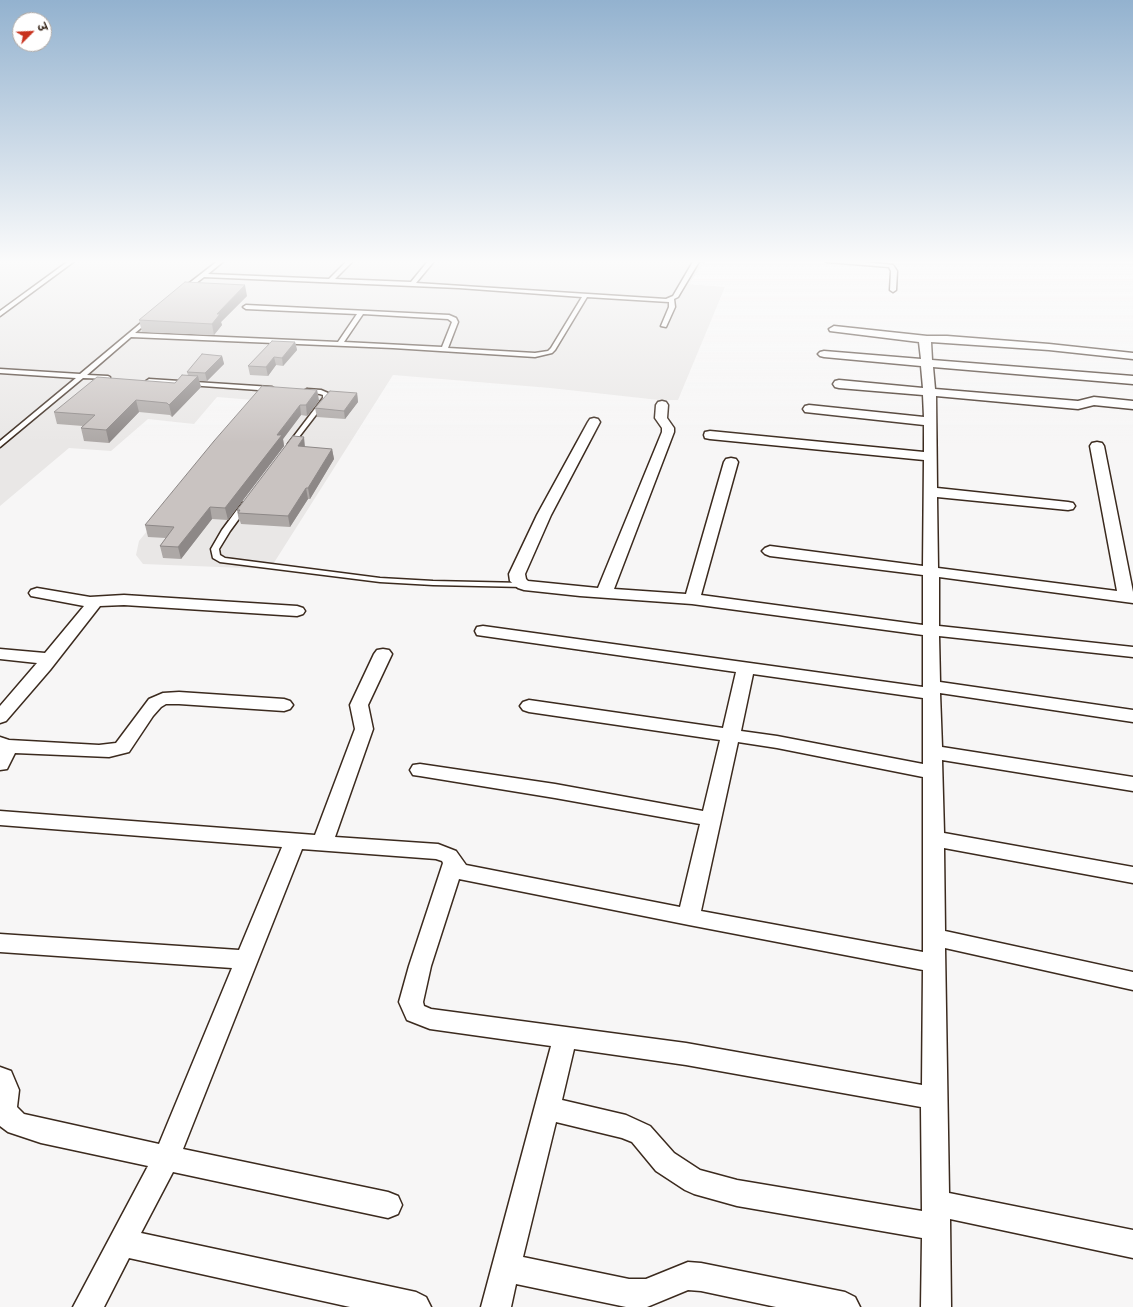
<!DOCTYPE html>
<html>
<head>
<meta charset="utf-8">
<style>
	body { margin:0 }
	#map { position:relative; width:1133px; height:1307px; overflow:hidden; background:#f7f6f6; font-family:Caveat,"Playpen Sans Deva",sans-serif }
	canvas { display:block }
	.north { position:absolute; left:12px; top:12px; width:40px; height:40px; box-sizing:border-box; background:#fff; border:1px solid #b1aaa5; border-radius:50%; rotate:66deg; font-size:11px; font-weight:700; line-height:16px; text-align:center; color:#3b2a1e }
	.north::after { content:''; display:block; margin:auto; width:14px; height:18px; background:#c8321e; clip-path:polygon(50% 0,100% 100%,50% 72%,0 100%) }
</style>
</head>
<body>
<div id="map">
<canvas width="1133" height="1307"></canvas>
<div class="north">उ</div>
</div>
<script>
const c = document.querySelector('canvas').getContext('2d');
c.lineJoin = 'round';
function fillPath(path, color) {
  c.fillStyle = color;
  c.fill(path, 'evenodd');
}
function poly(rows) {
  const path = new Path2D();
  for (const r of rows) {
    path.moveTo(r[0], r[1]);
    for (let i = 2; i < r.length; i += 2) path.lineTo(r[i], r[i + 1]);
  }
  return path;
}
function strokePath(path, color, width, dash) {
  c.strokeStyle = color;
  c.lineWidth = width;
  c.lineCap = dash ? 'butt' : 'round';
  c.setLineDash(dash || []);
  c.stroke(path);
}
const built = poly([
	[0,260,706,260,689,284,725,287,678,400,659,400,550,388,393,375,270,569,143,564,136,555,139,541,253,400,217,397,194,424,148,419,111,451,69,448,0,506]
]);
const service = poly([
	[70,260,76,260,0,316,0,311,70,260],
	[219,260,225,260,208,274,329,279,348,260,354,260,335,279,411,282,429,260,435,260,416,283,666,299,673,296,694,260,700,260,678,297,674,299,675,307,666,327,661,326,669,307,669,302,587,297,555,350,552,353,535,357,393,348,131,337,87,375,108,376,110,377,110,379,83,378,0,447,0,441,76,378,0,373,0,369,80,374,147,318,152,319,135,333,338,342,357,314,246,309,243,307,246,305,449,315,456,318,458,322,448,348,535,353,548,351,551,348,582,297,459,288,204,277,187,290,183,290,183,288,219,260],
	[363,314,448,319,452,322,442,347,344,342,363,314],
	[824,260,844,260,893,265,897,271,896,290,893,292,890,290,891,271,889,267,827,262,824,260],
	[149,379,272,387,275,389,272,391,147,382,146,381,149,379],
	[307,389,321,390,328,393,329,398,292,446,288,446,288,444,323,398,323,395,320,394,305,392,305,390,307,389],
	[242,503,248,503,249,505,230,531,219,549,220,555,225,558,380,578,433,581,524,583,528,585,524,587,433,585,380,582,220,562,213,558,211,549,222,530,242,503]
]);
const minor = poly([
	[834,326,927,336,947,336,1049,344,1133,353,1133,359,1049,350,931,342,932,360,1133,376,1133,384,933,367,935,389,1078,401,1094,397,1133,401,1133,409,1094,405,1078,409,936,396,937,488,1068,502,1073,503,1075,506,1073,509,1068,510,937,497,938,568,1117,591,1090,446,1092,443,1097,442,1102,443,1104,446,1133,592,1133,603,939,577,939,626,1133,647,1133,657,939,636,940,682,1133,710,1133,722,940,693,942,747,1133,777,1133,791,942,760,944,833,1133,867,1133,883,944,848,945,931,1133,972,1133,990,945,948,949,1193,1133,1230,1133,1258,950,1219,951,1307,921,1307,922,1238,737,1206,694,1194,685,1190,656,1171,632,1142,622,1138,556,1122,523,1257,629,1279,646,1279,688,1262,701,1263,845,1292,855,1297,860,1307,776,1307,701,1291,688,1290,647,1307,626,1307,516,1284,511,1307,481,1307,551,1046,430,1029,407,1020,399,1002,409,966,443,863,442,861,436,859,302,849,183,1149,388,1192,398,1196,402,1205,398,1214,388,1218,173,1172,141,1233,416,1292,426,1297,431,1307,350,1307,129,1258,104,1307,73,1307,148,1166,41,1143,8,1132,0,1126,0,1067,11,1071,19,1090,17,1107,24,1114,159,1144,232,968,0,952,0,934,239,950,282,847,0,825,0,811,315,835,355,729,350,705,374,654,377,650,383,649,389,650,392,654,368,705,373,729,335,837,438,844,456,851,466,865,680,907,700,824,555,798,420,776,413,775,410,770,413,765,420,764,555,784,703,811,720,740,529,712,523,710,520,706,523,702,529,700,723,728,736,672,477,635,475,631,477,627,483,626,923,687,923,635,692,604,580,596,524,590,518,588,510,581,509,574,537,515,588,422,590,419,594,418,598,419,600,422,551,515,525,574,526,579,528,581,598,588,662,432,662,428,655,418,656,405,658,402,662,401,666,402,668,405,667,418,674,428,674,432,614,589,686,594,724,462,726,459,731,458,736,459,738,462,701,595,923,625,923,575,770,556,765,554,762,551,765,548,770,546,923,566,924,460,710,439,705,438,704,435,705,432,710,431,924,452,924,425,805,412,803,409,805,406,809,405,924,417,923,395,839,388,835,387,833,384,835,381,839,380,923,388,921,366,824,357,820,356,818,354,820,352,824,351,921,359,919,342,830,331,829,329,834,326],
	[753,674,923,698,923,764,777,736,741,731,753,674],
	[738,742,777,748,923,777,923,952,701,911,738,742],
	[459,879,689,925,923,970,922,1085,686,1043,431,1009,424,1006,423,1002,431,966,459,879],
	[574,1049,686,1065,921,1107,922,1211,737,1180,700,1170,674,1153,650,1126,626,1115,562,1100,574,1049],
	[37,588,90,597,124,595,297,606,303,608,305,611,303,614,297,616,124,605,100,606,50,670,6,721,0,723,0,706,37,663,0,659,0,649,45,653,84,606,31,596,29,593,31,590,37,588],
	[179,692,284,699,290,701,293,705,290,709,284,711,179,704,166,704,161,707,153,716,129,752,109,757,15,753,7,769,0,770,0,737,9,740,99,745,116,743,149,699,163,693,179,692]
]);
const wall = poly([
	[247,296,221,322,222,325,214,335,142,332,139,320],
	[295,342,297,350,283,366,276,365,268,376,250,375,248,366],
	[222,356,224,364,207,381,199,381,201,387,172,417,170,415,139,412,109,443,84,441,81,428,83,426,57,424,54,412,175,383,188,375,187,372],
	[317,390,319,401,307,416,301,415,283,439,284,446,228,520,212,519,181,559,163,558,160,546,166,538,148,537,145,525],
	[357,393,358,402,345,419,317,417,315,408],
	[305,447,332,449,334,459,310,499,308,499,290,527,241,524,240,521,239,521,237,510]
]);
const shadedWall = poly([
	[245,285,247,296,221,322,222,325,214,335,212,324,217,314],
	[295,342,297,350,283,366,282,358],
	[222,356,224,364,207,381,205,373],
	[274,357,276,365,268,376,266,367],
	[198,376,201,387,172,417,169,405],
	[317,390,319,401,307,416,306,405],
	[357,393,358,402,345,419,344,411],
	[136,400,139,412,109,443,106,430],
	[300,405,301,415,283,439,284,446,228,520,225,508,277,435],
	[304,437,305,447,298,446],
	[332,449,334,459,310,499,308,488],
	[306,488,308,499,290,527,288,516],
	[210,507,212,519,181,559,178,547]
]);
const building = poly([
	[185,282,245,285,217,314,220,314,212,324,139,320,185,282],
	[272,341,295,342,282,358,274,357,266,367,248,366,272,341],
	[202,354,222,356,205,373,187,372,202,354],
	[182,375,198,376,169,405,167,403,136,400,106,430,81,428,95,415,54,412,97,377,175,383,182,375],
	[262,386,317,390,306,405,300,405,277,435,282,435,225,508,210,507,178,547,160,546,174,527,145,525,214,441,262,386],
	[330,391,357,393,344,411,315,408,330,391],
	[293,436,304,437,298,446,332,449,308,488,306,488,288,516,238,513,240,510,237,510,293,436]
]);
fillPath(built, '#e9e7e6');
strokePath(service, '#3b2a1e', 3);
strokePath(minor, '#3b2a1e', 3);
fillPath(service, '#fff');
fillPath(minor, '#fff');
fillPath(wall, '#ada8a6');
fillPath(shadedWall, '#8d8887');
fillPath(building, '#c9c3c1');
strokePath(building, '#8d8887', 1);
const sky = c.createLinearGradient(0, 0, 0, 443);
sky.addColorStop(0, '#93b2cf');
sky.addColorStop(0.59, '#fbfbfb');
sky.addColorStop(1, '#fbfbfb00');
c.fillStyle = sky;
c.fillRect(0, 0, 1133, 443);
</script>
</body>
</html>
